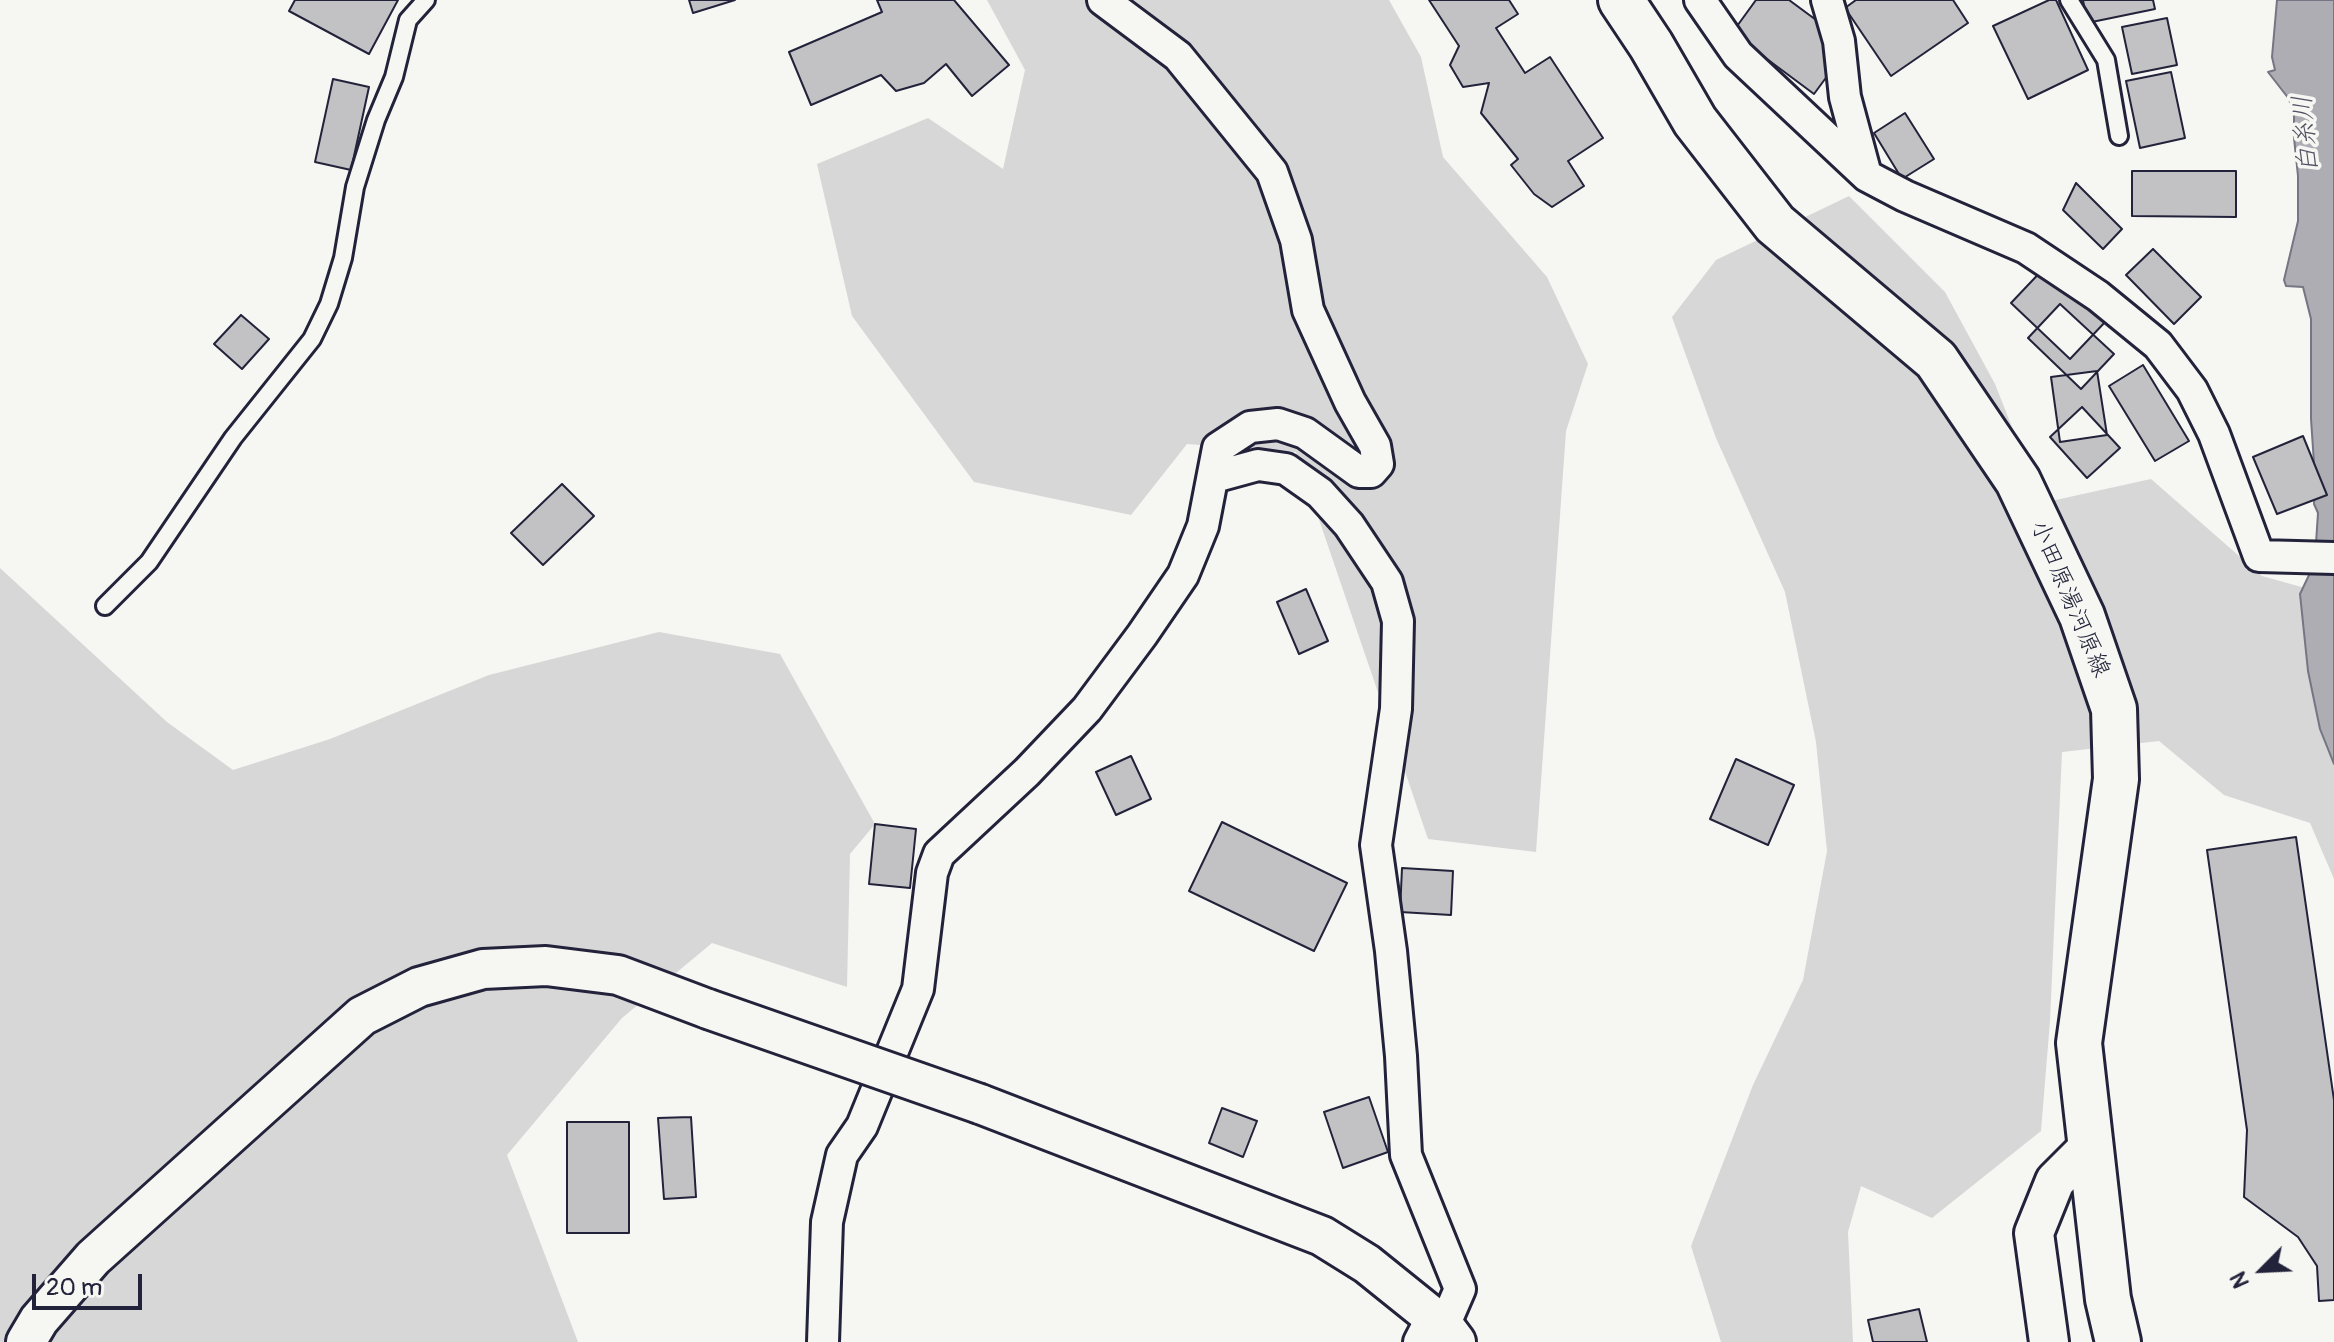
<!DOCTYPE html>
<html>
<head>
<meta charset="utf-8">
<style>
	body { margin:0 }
	#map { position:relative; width:2334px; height:1342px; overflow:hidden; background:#f6f6f2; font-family:Pangolin,sans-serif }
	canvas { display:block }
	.north { position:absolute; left:2222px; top:1230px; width:80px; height:80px; -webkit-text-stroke:6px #f6f6f2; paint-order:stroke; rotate:246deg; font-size:22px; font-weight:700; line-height:32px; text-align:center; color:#22223b }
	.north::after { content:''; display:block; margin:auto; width:28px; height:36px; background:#22223b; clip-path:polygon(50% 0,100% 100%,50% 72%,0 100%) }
	.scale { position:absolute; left:32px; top:1274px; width:110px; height:36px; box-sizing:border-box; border:4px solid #22223b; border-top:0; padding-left:10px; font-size:24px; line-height:28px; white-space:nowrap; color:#22223b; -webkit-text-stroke:6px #f6f6f2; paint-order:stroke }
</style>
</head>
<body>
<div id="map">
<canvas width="2334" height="1342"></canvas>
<div class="north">N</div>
<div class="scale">20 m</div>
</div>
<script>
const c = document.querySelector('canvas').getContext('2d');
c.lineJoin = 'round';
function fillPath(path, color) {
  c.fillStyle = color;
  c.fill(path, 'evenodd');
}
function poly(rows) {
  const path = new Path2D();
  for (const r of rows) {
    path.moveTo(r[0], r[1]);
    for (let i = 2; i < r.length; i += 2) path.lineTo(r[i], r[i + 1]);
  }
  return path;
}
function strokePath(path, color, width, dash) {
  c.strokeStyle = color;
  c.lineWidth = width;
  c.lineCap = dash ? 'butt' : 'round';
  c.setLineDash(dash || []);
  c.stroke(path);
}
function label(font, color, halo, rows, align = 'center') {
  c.font = font + ' Pangolin,"Klee One",sans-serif';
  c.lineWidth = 7;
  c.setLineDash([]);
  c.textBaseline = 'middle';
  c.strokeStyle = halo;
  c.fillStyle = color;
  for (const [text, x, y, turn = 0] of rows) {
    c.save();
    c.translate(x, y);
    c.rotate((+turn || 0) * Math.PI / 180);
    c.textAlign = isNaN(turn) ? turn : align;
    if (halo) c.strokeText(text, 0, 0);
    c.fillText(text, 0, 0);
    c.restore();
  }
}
const green = poly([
	[987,0,1389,0,1421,57,1443,157,1547,277,1588,364,1566,431,1536,852,1428,839,1296,452,1187,444,1131,515,974,482,852,316,817,164,928,118,1003,169,1025,70],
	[1849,196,1945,292,1995,384,2042,503,2151,479,2262,576,2334,596,2334,879,2310,823,2224,795,2159,741,2062,752,2050,1021,2041,1131,1932,1218,1861,1186,1848,1232,1853,1342,1721,1342,1691,1246,1753,1085,1803,980,1827,851,1816,742,1785,592,1716,438,1672,317,1716,260],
	[0,568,167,722,233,770,330,739,489,675,659,632,780,654,875,824,850,854,847,987,712,943,622,1018,507,1155,578,1342,0,1342]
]);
const water = poly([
	[2277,0,2334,0,2334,764,2320,729,2308,671,2300,594,2310,573,2316,543,2318,513,2314,504,2315,478,2311,419,2311,319,2303,287,2286,286,2284,280,2298,221,2298,176,2294,138,2294,116,2289,99,2268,72,2275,70,2272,57,2277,0]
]);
const building = poly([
	[295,0,398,0,369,54,289,11,295,0],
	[689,0,735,0,693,13,689,0],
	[877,0,954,0,1009,65,972,96,946,64,924,83,896,91,881,75,811,105,789,52,882,12,877,0],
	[1429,0,1509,0,1518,14,1496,28,1525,73,1550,57,1603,138,1568,161,1584,186,1552,207,1534,194,1511,165,1518,159,1481,113,1489,83,1463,87,1450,65,1459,46,1429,0],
	[1756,0,1789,0,1850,45,1814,94,1732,33,1756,0],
	[1856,0,1953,0,1968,23,1891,76,1845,8,1856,0],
	[2049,0,2056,0,2088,70,2028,99,1993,26,2049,0],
	[2083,0,2153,0,2155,9,2087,23,2083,0],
	[2167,18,2177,65,2132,74,2122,27,2167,18],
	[2171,72,2185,138,2140,148,2126,81,2171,72],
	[333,79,369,87,351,170,315,162,333,79],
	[1905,113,1934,159,1902,179,1874,133,1905,113],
	[2132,171,2236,171,2236,217,2132,216,2132,171],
	[2076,183,2122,229,2103,249,2063,210,2076,183],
	[2153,249,2201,297,2174,324,2126,275,2153,249],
	[2048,264,2107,320,2070,359,2011,303,2048,264],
	[2060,304,2114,354,2081,389,2028,338,2060,304],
	[241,315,269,339,242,369,214,344,241,315],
	[2143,365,2189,441,2155,461,2109,386,2143,365],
	[2097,371,2107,435,2060,442,2051,377,2097,371],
	[2082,407,2120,448,2087,478,2050,437,2082,407],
	[2303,436,2327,495,2277,514,2253,457,2303,436],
	[562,484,594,516,543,565,511,533,562,484],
	[1306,589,1328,641,1299,654,1277,602,1306,589],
	[1131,756,1151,799,1116,815,1096,772,1131,756],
	[1736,759,1794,785,1768,845,1710,819,1736,759],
	[1222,822,1347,883,1314,951,1189,891,1222,822],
	[875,824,916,829,910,888,869,884,875,824],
	[2296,837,2334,1100,2334,1300,2319,1301,2317,1266,2298,1237,2244,1197,2247,1130,2207,850,2296,837],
	[1402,868,1453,871,1451,915,1400,912,1402,868],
	[1369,1097,1388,1152,1343,1168,1324,1112,1369,1097],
	[1222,1108,1257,1121,1243,1157,1209,1143,1222,1108],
	[691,1117,696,1197,664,1199,658,1118,691,1117],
	[567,1122,629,1122,629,1233,567,1233,567,1122],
	[1919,1309,1927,1342,1873,1342,1868,1320,1919,1309]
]);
const service = poly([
	[2069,0,2106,60,2119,136],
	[105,606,149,562,233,438,312,339,329,304,343,258,355,187,376,120,394,77,408,20,426,0]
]);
const minor = poly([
	[1700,0,1738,55,1867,176,1905,196,2026,248,2098,296,2158,345,2192,390,2214,434,2259,556,2334,558],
	[1827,0,1839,41,1845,97,1866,175],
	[1214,477,1258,465,1286,469,1320,493,1349,525,1387,582,1398,621,1396,709,1376,845,1391,951,1401,1056,1406,1155,1460,1289,1444,1326],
	[823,1342,827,1222,842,1155,862,1126,918,989,932,873,939,854,1027,772,1087,709,1142,635,1183,575,1203,526,1218,448,1250,427,1278,424,1305,433,1359,472,1371,472,1378,464,1375,446,1350,402,1308,310,1296,240,1272,172,1178,56,1103,0],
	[1419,1342,1432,1317]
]);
const tertiary = poly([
	[980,1104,1322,1236,1367,1264,1444,1326,1456,1342],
	[26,1342,39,1320,93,1258,362,1016,419,987,483,969,546,966,618,975,708,1009],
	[2049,1342,2034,1233,2055,1181,2089,1147]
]);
const secondary = poly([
	[1621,0,1651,45,1695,121,1775,224,1936,360,2018,481,2082,616,2114,709,2116,779,2079,1043,2108,1299,2118,1342]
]);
const tertiaryBridge = poly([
	[708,1009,980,1104]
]);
const streetNames = [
	["小田原湯河原線",2069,599,67]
];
const waterNames = [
	["白糸川",2307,134,-95]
];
fillPath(green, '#d7d7d7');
fillPath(water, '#adadb3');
strokePath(water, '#757583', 2);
fillPath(building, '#c2c2c4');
strokePath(building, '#22223b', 2);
strokePath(service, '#22223b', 22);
strokePath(minor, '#22223b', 36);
strokePath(tertiary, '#22223b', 44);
strokePath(secondary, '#22223b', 50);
strokePath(service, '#f6f6f2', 16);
strokePath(minor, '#f6f6f2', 30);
strokePath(tertiary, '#f6f6f2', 38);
strokePath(secondary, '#f6f6f2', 44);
strokePath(tertiaryBridge, '#22223b', 44, []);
strokePath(tertiaryBridge, '#f6f6f2', 38);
label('24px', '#22223b', '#f6f6f2', streetNames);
label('italic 26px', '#535365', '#f6f6f2', waterNames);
</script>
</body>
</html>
